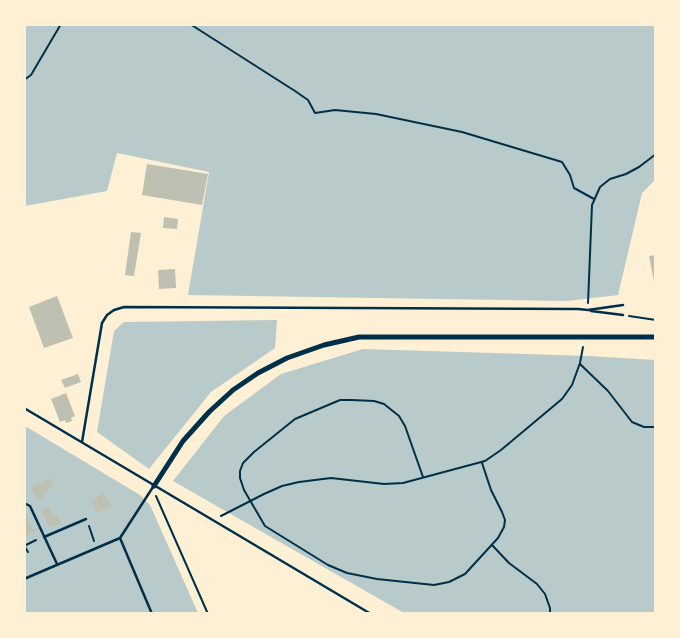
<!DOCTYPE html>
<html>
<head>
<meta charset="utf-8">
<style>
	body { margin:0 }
	#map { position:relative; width:680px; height:638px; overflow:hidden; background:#fdf0d5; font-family:"Source Sans 3",sans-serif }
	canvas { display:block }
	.frame { position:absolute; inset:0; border:26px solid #fdf0d5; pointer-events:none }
</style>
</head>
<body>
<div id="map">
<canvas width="680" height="638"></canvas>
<div class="frame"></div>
</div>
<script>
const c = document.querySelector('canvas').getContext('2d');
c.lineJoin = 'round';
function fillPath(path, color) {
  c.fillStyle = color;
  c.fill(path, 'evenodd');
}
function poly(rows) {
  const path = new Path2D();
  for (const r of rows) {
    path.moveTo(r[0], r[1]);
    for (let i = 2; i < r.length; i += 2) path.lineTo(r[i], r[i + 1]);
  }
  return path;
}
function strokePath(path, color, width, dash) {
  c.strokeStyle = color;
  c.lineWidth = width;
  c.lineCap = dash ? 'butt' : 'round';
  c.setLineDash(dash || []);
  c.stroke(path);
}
const green = poly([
	[25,25,655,25,655,180,642,193,618,295,567,301,188,295,209,172,117,153,107,191,25,206],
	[277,320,275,348,211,392,149,469,97,432,114,331,124,322],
	[363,349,589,356,655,360,655,613,404,613,173,481,224,416,281,374],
	[25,426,140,495,150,505,198,613,25,614]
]);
const building = poly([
	[147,164,208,174,202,205,142,195],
	[164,217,178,219,177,229,163,228],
	[131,232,141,233,134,276,125,275],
	[656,255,656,282,654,282,649,256],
	[175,269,176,288,159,289,158,270],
	[57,296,73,338,44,348,29,307],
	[78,374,81,382,65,388,61,380],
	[66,393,75,416,71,418,72,421,66,423,65,420,60,422,51,399],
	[50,478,54,487,43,492,45,497,38,501,31,487],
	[104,493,111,507,96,513,91,501],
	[49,507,52,516,57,514,61,524,50,528,41,510],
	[26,516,33,529,34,529,35,531,24,538,24,517]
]);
const path = poly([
	[190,24,295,91,308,100,315,113,335,110,376,114,462,132,562,162,570,175,574,188,594,199],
	[24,80,31,75,61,24],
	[588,303,592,205,600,187,610,179,626,174,639,167,656,154],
	[629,316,656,320],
	[580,364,608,391,632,422,644,427,656,427],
	[423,477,405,426,399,416,384,404,374,401,352,400,340,400,295,419,254,452,243,463,240,471,240,478,244,490,265,526,328,565,347,573,377,579,434,585,449,582,465,574,498,538,504,527,505,520,502,512,491,490,482,463],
	[156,496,208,614],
	[221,516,264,494,282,486,299,482,331,478,384,484,403,483,485,461,501,450,562,399,572,385,580,363,583,347],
	[89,526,94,541],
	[492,545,509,563,537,584,545,594,550,608,550,614],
	[24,546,36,540],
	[25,547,28,552]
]);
const service = poly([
	[591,311,623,315],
	[24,408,371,614],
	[82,442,102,323,107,315,114,310,124,307,578,309,588,310,623,305],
	[24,503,30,506,57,564],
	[44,537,86,519],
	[120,538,152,614],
	[24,579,120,538,153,487]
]);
const minor = poly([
	[154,486,183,441,209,412,233,390,258,373,287,358,324,345,359,337,656,337]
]);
fillPath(green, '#b9caca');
fillPath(building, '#bec0b2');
strokePath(path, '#003049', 2);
strokePath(service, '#003049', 2.5);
strokePath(minor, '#003049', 5);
</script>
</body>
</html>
